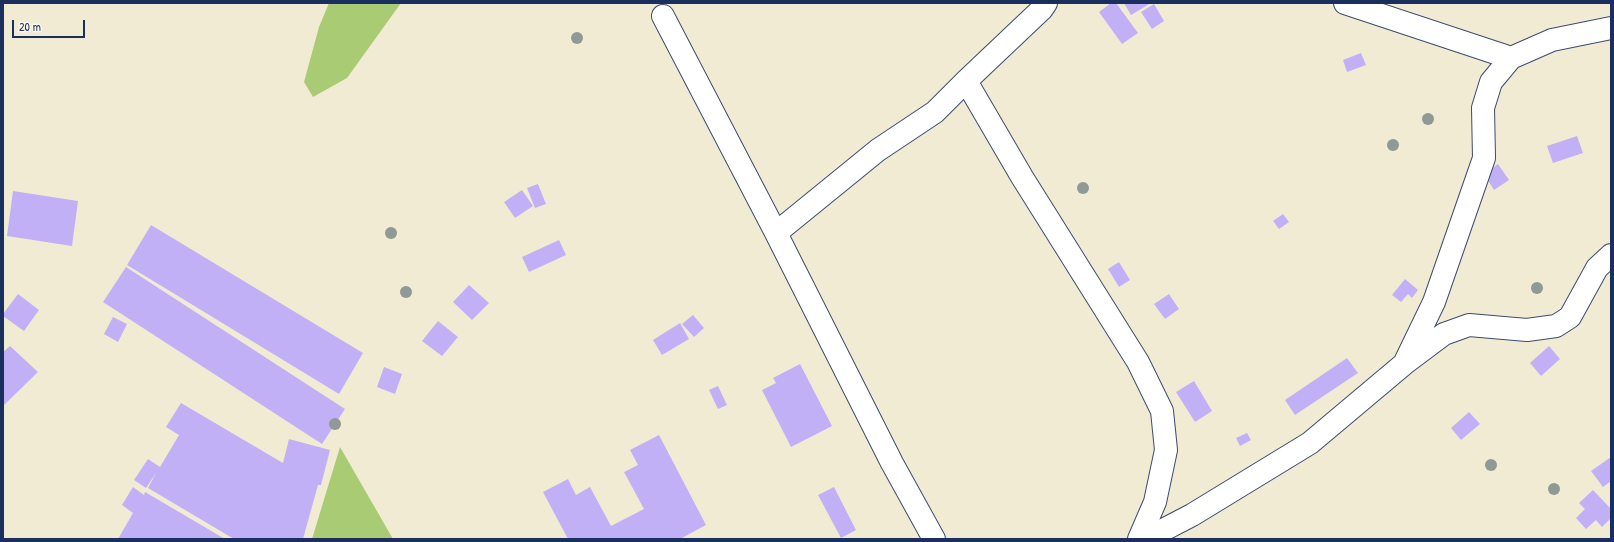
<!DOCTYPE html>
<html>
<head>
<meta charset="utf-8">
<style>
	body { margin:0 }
	#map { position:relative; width:1614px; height:542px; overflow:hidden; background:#f1ebd4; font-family:"Patrick Hand",sans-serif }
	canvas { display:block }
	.frame { position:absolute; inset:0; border:4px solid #1b2f5e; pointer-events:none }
	.scale { position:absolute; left:12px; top:20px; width:73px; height:18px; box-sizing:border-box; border:2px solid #1b2f5e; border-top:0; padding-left:5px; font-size:12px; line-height:14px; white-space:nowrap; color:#1b2f5e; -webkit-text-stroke:3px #fbf7ec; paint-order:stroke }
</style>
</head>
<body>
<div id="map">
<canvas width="1614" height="542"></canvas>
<div class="frame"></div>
<div class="scale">20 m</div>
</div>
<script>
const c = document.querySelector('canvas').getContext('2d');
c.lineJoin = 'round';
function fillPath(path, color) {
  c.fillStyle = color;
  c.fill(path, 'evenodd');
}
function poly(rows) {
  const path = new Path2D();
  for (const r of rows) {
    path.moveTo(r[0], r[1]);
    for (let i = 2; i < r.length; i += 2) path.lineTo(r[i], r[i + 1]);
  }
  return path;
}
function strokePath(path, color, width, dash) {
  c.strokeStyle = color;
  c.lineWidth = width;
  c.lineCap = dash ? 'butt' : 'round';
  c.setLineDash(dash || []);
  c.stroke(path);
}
const green = poly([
	[329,3,401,3,347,78,313,97,304,82,319,27],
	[340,447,393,539,312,539]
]);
const building = poly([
	[1111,3,1116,3,1138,33,1122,44,1099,12],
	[1124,3,1151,3,1131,15],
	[1154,4,1164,21,1152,29,1141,12],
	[1361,53,1366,65,1347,72,1343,60],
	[1577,136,1583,153,1553,163,1547,146],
	[1498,164,1509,180,1494,190,1484,174],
	[538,184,546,204,535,208,527,188],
	[522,190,533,206,515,218,504,202],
	[13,191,78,201,72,246,7,236],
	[1283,214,1289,222,1279,229,1273,221],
	[151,225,363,353,339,394,127,265],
	[559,240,566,255,529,272,522,257],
	[1119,262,1130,280,1119,287,1108,269],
	[126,267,345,409,322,444,103,302],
	[1405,279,1418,290,1412,298,1408,294,1401,302,1392,295],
	[469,285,489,303,472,320,453,302],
	[18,294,39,310,24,331,3,316,3,314],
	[1169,294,1179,309,1165,319,1154,304],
	[693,315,704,328,694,337,682,324],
	[113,317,127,324,118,342,104,334],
	[438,321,458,337,442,356,422,341],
	[680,323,689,339,662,355,653,340],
	[10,346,38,372,3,406,3,352],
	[1549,346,1560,359,1541,376,1530,363],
	[1347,358,1358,373,1295,415,1285,400],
	[800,364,832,426,791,447,762,390,776,383,773,378],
	[384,367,402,374,395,394,377,387],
	[1194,381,1212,411,1195,422,1176,392],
	[718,386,727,405,718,409,709,390],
	[181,403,283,463,289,439,330,450,321,485,318,485,303,539,234,539,148,488,156,473,146,488,134,480,148,459,160,467,179,435,166,427],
	[1469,412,1480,424,1461,440,1451,428],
	[1247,433,1251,440,1240,446,1236,438],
	[659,435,706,525,680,539,568,539,543,492,568,479,576,495,590,487,611,526,644,509,624,472,638,465,630,450],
	[1611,457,1611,481,1603,487,1591,471],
	[133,487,144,495,145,492,225,539,118,539,133,513,122,505],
	[834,487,856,530,841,538,818,495],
	[1593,490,1611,509,1611,518,1602,527,1596,520,1586,529,1576,518,1585,509,1579,503]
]);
const minor = poly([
	[1345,3,1511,58],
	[663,16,776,233,892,463,934,539],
	[966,81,1022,177,1138,362,1162,411,1166,450,1155,502,1139,539],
	[776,233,878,150,935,112,966,81,1042,9,1046,3],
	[1405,362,1434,302,1484,158,1483,108,1491,82,1511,58,1552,40,1611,28],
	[1146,539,1192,515,1310,443,1404,364,1444,334,1469,325,1527,330,1556,326,1570,317,1597,268,1611,255]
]);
const trees = [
	[577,38],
	[1428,119],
	[1393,145],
	[1083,188],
	[391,233],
	[1537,288],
	[406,292],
	[335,424],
	[1491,465],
	[1554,489]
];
fillPath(green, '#a9cb73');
fillPath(building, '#c2b0f7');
strokePath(minor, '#3b4b70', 24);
strokePath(minor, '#fff', 22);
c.fillStyle = '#8f9996';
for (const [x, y] of trees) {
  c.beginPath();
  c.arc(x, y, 6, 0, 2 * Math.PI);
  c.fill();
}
</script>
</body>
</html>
